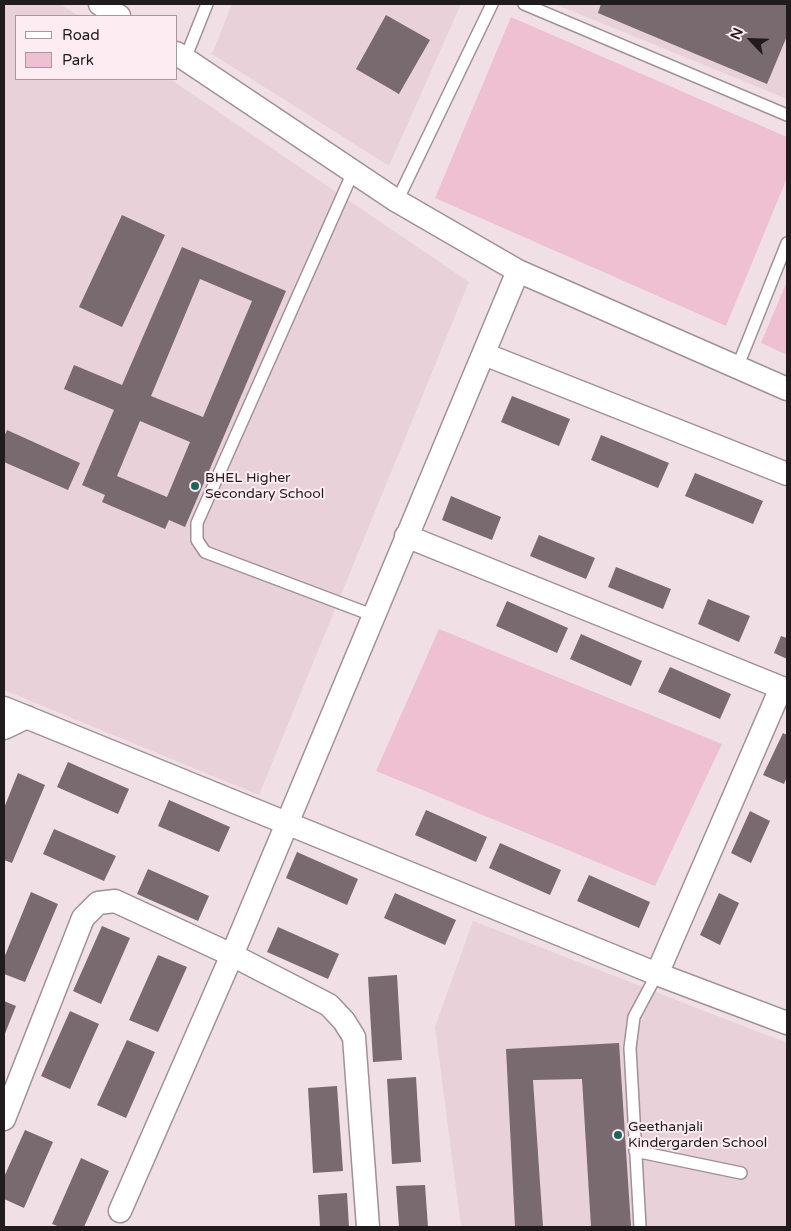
<!DOCTYPE html>
<html>
<head>
<meta charset="utf-8">
<style>
	body { margin:0 }
	#map { position:relative; width:791px; height:1231px; overflow:hidden; background:#f0e0e6; font-family:"Varela Round",sans-serif }
	canvas { display:block }
	.frame { position:absolute; inset:0; border:5px solid #201b1d; pointer-events:none }
	.legend { position:absolute; left:15px; top:15px; width:162px; height:65px; box-sizing:border-box; background:#fdedf3; border:1px solid #a5999d; margin:0; padding:6px 9px; list-style:none; font-size:15px; color:#201b1d }
	.legend li { display:flex; align-items:center; gap:10px; height:25px }
	.legend b { width:25px; border:1px solid #a5999d }
	.north { position:absolute; left:726px; top:15px; width:50px; height:50px; -webkit-text-stroke:4px #fdedf3; paint-order:stroke; rotate:294deg; font-size:14px; font-weight:700; line-height:20px; text-align:center; color:#201b1d }
	.north::after { content:''; display:block; margin:auto; width:18px; height:22px; background:#201b1d; clip-path:polygon(50% 0,100% 100%,50% 72%,0 100%) }
</style>
</head>
<body>
<div id="map">
<canvas width="791" height="1231"></canvas>
<div class="frame"></div>
<ul class="legend">
<li><b style="height:6px;background:#fff"></b>Road</li>
<li><b style="height:14px;background:#efc0d2"></b>Park</li>
</ul>
<div class="north">N</div>
</div>
<script>
const c = document.querySelector('canvas').getContext('2d');
c.lineJoin = 'round';
function fillPath(path, color) {
  c.fillStyle = color;
  c.fill(path, 'evenodd');
}
function poly(rows) {
  const path = new Path2D();
  for (const r of rows) {
    path.moveTo(r[0], r[1]);
    for (let i = 2; i < r.length; i += 2) path.lineTo(r[i], r[i + 1]);
  }
  return path;
}
function strokePath(path, color, width, dash) {
  c.strokeStyle = color;
  c.lineWidth = width;
  c.lineCap = dash ? 'butt' : 'round';
  c.setLineDash(dash || []);
  c.stroke(path);
}
function label(font, color, halo, rows, align = 'center') {
  c.font = font + ' "Varela Round",sans-serif';
  c.lineWidth = 4;
  c.setLineDash([]);
  c.textBaseline = 'middle';
  c.strokeStyle = halo;
  c.fillStyle = color;
  for (const [text, x, y, turn = 0] of rows) {
    c.save();
    c.translate(x, y);
    c.rotate((+turn || 0) * Math.PI / 180);
    c.textAlign = isNaN(turn) ? turn : align;
    if (halo) c.strokeText(text, 0, 0);
    c.fillText(text, 0, 0);
    c.restore();
  }
}
const built = poly([
	[4,4,60,4,79,16,16,16,16,79,170,79,469,282,259,795,4,690],
	[232,4,461,4,389,166,212,54],
	[555,4,787,4,787,99],
	[473,921,787,1043,787,1227,461,1227,435,1027]
]);
const green = poly([
	[511,17,787,137,787,178,726,326,435,198],
	[787,281,787,355,761,343],
	[439,629,722,744,655,886,376,771]
]);
const building = poly([
	[601,4,787,4,787,36,767,84,598,13],
	[386,15,430,40,399,94,356,69],
	[122,215,165,235,122,327,79,307],
	[182,247,286,291,185,527,169,520,165,529,102,502,105,495,82,485,114,410,64,389,74,365,122,385],
	[200,279,252,301,203,417,151,396],
	[140,421,190,442,167,497,117,476],
	[512,396,570,419,559,446,501,422],
	[7,430,80,463,68,490,4,462,4,437],
	[601,435,669,463,658,488,591,460],
	[695,473,763,501,753,524,685,496],
	[451,496,501,517,492,540,442,520],
	[539,535,595,558,586,579,530,556],
	[616,567,671,589,663,609,608,587],
	[708,599,750,616,739,642,698,624],
	[507,601,568,628,557,653,496,626],
	[581,634,642,661,631,686,570,659],
	[781,636,787,638,787,659,774,653],
	[670,667,731,694,720,719,658,692],
	[783,733,787,735,787,777,784,784,763,775],
	[68,762,129,789,118,814,57,787],
	[18,773,45,785,12,863,4,860,4,808],
	[169,800,230,827,219,852,158,826],
	[426,810,487,837,476,862,415,835],
	[750,811,770,821,751,863,731,853],
	[54,829,116,856,104,881,43,854],
	[500,843,561,870,550,895,489,868],
	[297,852,358,879,347,905,286,878],
	[148,869,209,896,198,921,137,894],
	[589,875,650,902,639,928,577,901],
	[31,892,58,904,25,982,4,974,4,958],
	[395,893,456,920,445,945,384,918],
	[719,893,739,903,720,945,700,935],
	[102,926,130,938,101,1004,73,991],
	[278,927,339,954,328,979,267,952],
	[158,955,187,967,158,1032,129,1020],
	[397,975,402,1060,373,1062,368,977],
	[4,1001,16,1006,4,1036],
	[70,1011,99,1024,70,1089,41,1076],
	[127,1040,155,1052,126,1118,97,1105],
	[619,1043,631,1227,591,1227,582,1079,533,1080,543,1227,515,1227,506,1049],
	[416,1077,421,1162,392,1164,387,1079],
	[337,1086,343,1171,313,1173,308,1088],
	[25,1130,53,1142,24,1208,4,1199,4,1177],
	[81,1158,109,1171,84,1227,60,1227,52,1224],
	[425,1185,428,1227,399,1227,396,1186],
	[347,1193,349,1227,320,1227,318,1195]
]);
const lane = poly([
	[524,4,787,115],
	[185,59,207,4],
	[353,172,197,523,197,540,205,552,372,615],
	[397,201,492,4],
	[737,368,787,243],
	[635,1151,741,1173],
	[640,1227,630,1048,634,1017,657,974]
]);
const street = poly([
	[100,4,119,16],
	[176,53,397,201,518,271,787,389],
	[484,354,787,474],
	[406,536,787,690],
	[4,708,657,974,787,1023],
	[4,728,27,717],
	[657,974,781,688],
	[4,1119,83,918,98,903,115,901,232,955,329,1005,344,1021,354,1037,368,1227],
	[120,1211,232,955,518,271]
]);
const markers = [
	[195,486,5,"#1c655c"],
	[618,1135,5,"#1c655c"]
];
const poiNames = [
	["BHEL Higher",205,478],
	["Secondary School",205,494],
	["Geethanjali",628,1127],
	["Kindergarden School",628,1143]
];
fillPath(built, '#e9d1da');
fillPath(green, '#efc0d2');
fillPath(building, '#786a6f');
strokePath(lane, '#a09197', 14);
strokePath(street, '#a09197', 25);
strokePath(lane, '#fff', 11);
strokePath(street, '#fff', 22);
for (const [x, y, r, color] of markers) {
  const dot = new Path2D();
  dot.arc(x, y, r, 0, 2 * Math.PI);
  c.fillStyle = color;
  c.fill(dot);
  strokePath(dot, '#fdedf3', 2);
}
label('14px', '#201b1d', '#fdedf3', poiNames, 'left');
</script>
</body>
</html>
